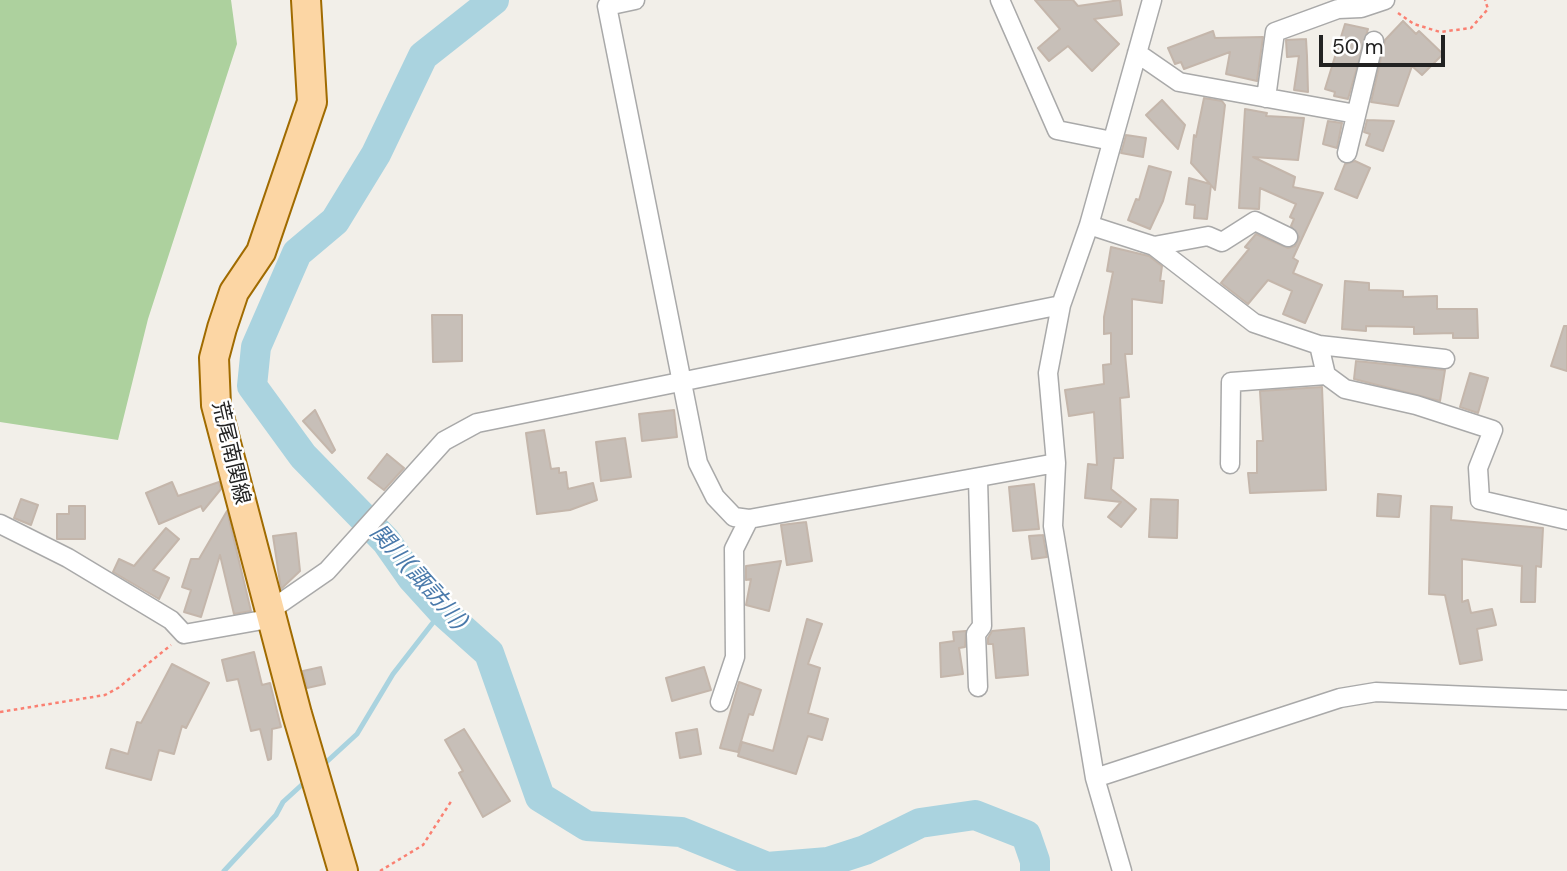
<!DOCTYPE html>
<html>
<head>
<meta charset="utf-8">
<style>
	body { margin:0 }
	#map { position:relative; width:1567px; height:871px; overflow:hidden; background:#f2efe9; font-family:"DM Sans",sans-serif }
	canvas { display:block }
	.scale { position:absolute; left:1319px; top:35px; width:126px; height:32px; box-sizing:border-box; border:4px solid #222; border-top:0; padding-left:9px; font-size:21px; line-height:24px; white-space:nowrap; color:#222; -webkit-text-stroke:5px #fff; paint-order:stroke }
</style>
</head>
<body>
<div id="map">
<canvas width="1567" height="871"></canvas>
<div class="scale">50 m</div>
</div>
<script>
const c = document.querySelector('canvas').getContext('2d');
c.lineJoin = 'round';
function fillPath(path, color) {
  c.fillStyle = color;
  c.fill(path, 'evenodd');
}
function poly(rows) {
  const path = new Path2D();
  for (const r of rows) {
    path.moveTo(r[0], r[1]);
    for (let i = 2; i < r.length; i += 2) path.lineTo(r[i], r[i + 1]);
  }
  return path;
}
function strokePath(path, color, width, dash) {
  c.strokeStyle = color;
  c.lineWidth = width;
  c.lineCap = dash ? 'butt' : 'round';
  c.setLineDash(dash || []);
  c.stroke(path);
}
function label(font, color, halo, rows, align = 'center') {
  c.font = font + ' "DM Sans","Noto Sans JP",sans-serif';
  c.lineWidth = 5;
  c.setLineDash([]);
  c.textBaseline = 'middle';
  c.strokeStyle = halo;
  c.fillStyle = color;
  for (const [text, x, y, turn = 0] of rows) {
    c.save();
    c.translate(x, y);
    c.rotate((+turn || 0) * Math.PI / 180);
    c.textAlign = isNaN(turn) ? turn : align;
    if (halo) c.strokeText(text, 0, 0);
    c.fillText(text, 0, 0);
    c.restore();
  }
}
const forest = poly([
	[0,0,231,0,237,44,148,319,118,440,0,422]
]);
const stream = poly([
	[321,767,357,734,393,674,442,611],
	[224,871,276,815,283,802,306,781]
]);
const river = poly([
	[494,0,423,56,376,154,335,221,297,253,256,347,252,386,303,456,386,541,412,578,442,611,489,653,540,797,587,826,681,832,767,867,828,862,865,850,920,823,975,815,1026,835,1035,861,1035,871]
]);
const building = poly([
	[1035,0,1073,0,1078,6,1120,0,1122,15,1094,19,1119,44,1092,71,1068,46,1049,61,1038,48,1060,29,1035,0],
	[1403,21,1416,34,1419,31,1443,54,1422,75,1412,66,1398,106,1371,102,1385,40,1403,21],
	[1345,24,1368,29,1348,99,1334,96,1335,92,1325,89,1345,24],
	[1213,31,1215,38,1263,37,1257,81,1226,74,1230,52,1184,69,1181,62,1175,64,1168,48,1213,31],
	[1306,39,1307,56,1308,92,1294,90,1299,56,1287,57,1286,40,1306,39],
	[1204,98,1222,101,1225,105,1215,190,1211,185,1207,219,1194,218,1195,205,1186,204,1189,178,1210,184,1191,163,1194,135,1196,137,1204,98],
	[1162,100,1185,125,1178,149,1146,115,1162,100],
	[1245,109,1267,113,1266,116,1304,118,1298,160,1253,157,1295,177,1293,187,1323,193,1293,258,1298,261,1293,273,1322,285,1305,323,1283,314,1292,291,1268,280,1248,304,1221,283,1249,249,1245,247,1256,234,1288,248,1295,246,1299,237,1291,226,1294,219,1290,217,1296,204,1260,188,1259,209,1239,208,1245,109],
	[1367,120,1394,121,1383,151,1366,145,1370,134,1364,132,1367,120],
	[1328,121,1342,123,1337,148,1323,144,1328,121],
	[1126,135,1146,138,1143,157,1121,153,1126,135],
	[1355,161,1370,168,1357,198,1335,189,1345,164,1355,161],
	[1149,166,1171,172,1163,201,1150,229,1128,220,1136,199,1139,200,1149,166],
	[1111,247,1149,256,1162,266,1160,281,1164,281,1162,303,1132,299,1132,354,1125,354,1129,397,1120,398,1123,458,1114,458,1111,489,1136,509,1121,527,1108,517,1121,502,1085,498,1088,464,1097,465,1094,412,1069,416,1065,390,1104,384,1103,365,1111,364,1111,333,1104,334,1104,317,1113,272,1107,271,1111,247],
	[1345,281,1369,283,1369,290,1403,291,1403,297,1437,296,1437,309,1477,309,1478,338,1453,338,1453,333,1414,334,1414,327,1366,326,1366,331,1342,329,1345,281],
	[432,315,462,315,462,361,433,362,432,315],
	[1564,326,1567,326,1567,371,1551,366,1564,326],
	[1356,361,1445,370,1440,401,1354,379,1356,361],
	[1470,373,1488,378,1478,413,1460,407,1470,373],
	[1322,387,1326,490,1250,493,1248,473,1257,473,1257,441,1263,441,1260,391,1322,387],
	[315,410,335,450,332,453,303,421,315,410],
	[674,410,677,437,642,441,639,414,674,410],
	[544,430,551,469,559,468,559,473,566,472,568,489,593,483,597,500,570,510,537,514,526,433,544,430],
	[625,438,631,477,601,481,596,442,625,438],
	[387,454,404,468,384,490,368,478,387,454],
	[172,482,178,496,219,482,221,489,203,511,201,506,159,524,146,493,172,482],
	[1034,484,1039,529,1013,531,1009,487,1034,484],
	[1378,494,1401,496,1399,517,1377,516,1378,494],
	[21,499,38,505,31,525,14,518,21,499],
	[1151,499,1178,500,1177,538,1149,537,1151,499],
	[69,506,85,506,85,539,57,539,57,514,69,514,69,506],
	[1431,506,1452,507,1451,520,1543,528,1541,567,1536,566,1535,602,1521,602,1522,566,1462,559,1462,602,1468,600,1471,613,1492,609,1496,625,1477,629,1482,660,1460,664,1445,595,1429,594,1431,506],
	[227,511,251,611,234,614,220,555,201,617,184,612,191,590,182,587,191,559,199,559,227,511],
	[806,522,812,561,787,565,781,525,806,522],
	[166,528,179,539,153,570,169,578,159,599,113,572,119,559,134,566,166,528],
	[296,533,300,571,281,589,273,536,296,533],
	[1043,535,1047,557,1032,559,1029,536,1043,535],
	[781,561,769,611,746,605,751,579,746,580,746,566,781,561],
	[807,619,822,624,808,664,820,668,808,713,828,719,822,740,808,736,796,774,738,756,742,742,773,751,807,619],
	[1024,628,1028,675,996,678,993,644,988,644,988,638,992,631,1024,628],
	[966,631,965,647,959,648,963,674,941,677,940,643,954,641,953,632,966,631],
	[254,652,262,685,270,683,281,727,272,729,271,759,268,760,260,729,251,731,238,679,227,681,222,660,254,652],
	[172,664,209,683,186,728,182,726,174,754,159,750,151,780,106,768,111,749,128,754,137,722,141,723,172,664],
	[321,667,325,684,307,688,303,671,321,667],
	[704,667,711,690,672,701,666,678,704,667],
	[739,682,761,690,753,715,749,714,738,752,720,748,739,682],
	[464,729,510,801,483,817,459,773,463,771,445,740,464,729],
	[697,729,701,754,680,758,676,733,697,729]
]);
const path = poly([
	[1398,13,1414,24,1440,32,1471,28,1488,9,1485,0],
	[0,712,105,695,118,688,171,645],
	[380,871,423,845,452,800]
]);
const minor = poly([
	[635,0,607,6,698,463,715,497,734,517,749,519,1056,463],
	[1000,0,1057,130,1112,141],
	[1137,53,1179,82,1356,114],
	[1266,98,1275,32,1338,9,1361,8,1385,0],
	[1347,153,1374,41],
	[1089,225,1154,246,1254,323,1319,345,1326,375,1345,389,1416,405,1493,430,1478,468,1480,500,1567,520],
	[1154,246,1208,236,1222,242,1255,221,1288,237],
	[1319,345,1445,359],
	[1230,464,1231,382,1326,375],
	[978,479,982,626,976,634,978,687],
	[0,524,68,558,171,620,184,634,274,618],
	[272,609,327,571,444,441,477,423,1061,305],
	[720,702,735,657,734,549,749,519],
	[1095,778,1340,698,1376,692,1567,700],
	[1122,871,1095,778,1053,526,1056,463,1048,373,1061,305,1089,225,1152,0]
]);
const primary = poly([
	[306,0,312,102,261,252,234,292,222,328,214,358,216,405,297,714,343,871]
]);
const streetNames = [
	["荒尾南関線",230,453,77]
];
const waterNames = [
	["関川(諏訪川)",418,578,48]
];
fillPath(forest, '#add19e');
strokePath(stream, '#aad3df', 5);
strokePath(river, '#aad3df', 30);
fillPath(building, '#c7bfb8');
strokePath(building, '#c4b6ab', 2);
strokePath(minor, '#a9a9a9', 21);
strokePath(primary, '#a06b00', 32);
strokePath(path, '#fa8072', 2.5, [3.5, 3.5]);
strokePath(minor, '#fff', 18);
strokePath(primary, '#fcd6a4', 28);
label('21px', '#222', '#fff', streetNames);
label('italic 23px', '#4a7aab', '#fff', waterNames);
</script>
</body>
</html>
